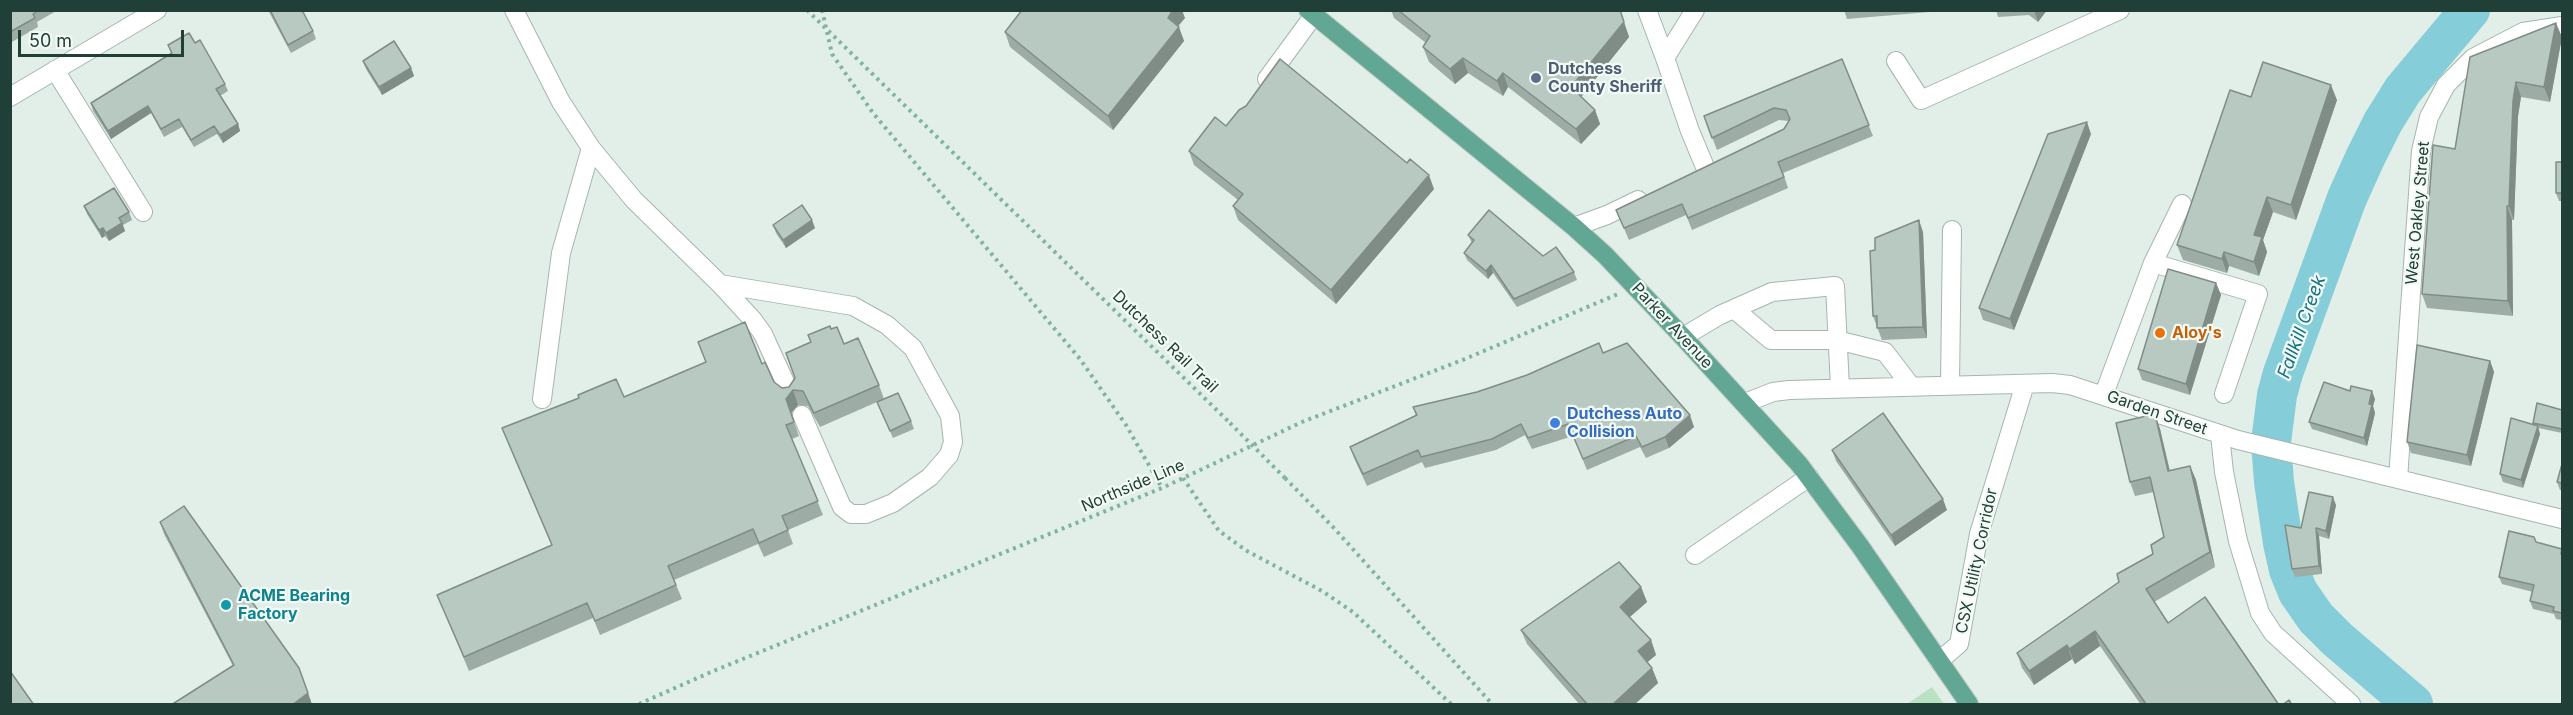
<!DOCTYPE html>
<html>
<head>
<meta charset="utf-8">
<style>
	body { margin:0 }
	#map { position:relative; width:2573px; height:715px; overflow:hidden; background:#e2eee8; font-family:Inter,sans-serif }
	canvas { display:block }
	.frame { position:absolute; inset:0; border:12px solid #204037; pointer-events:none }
	.scale { position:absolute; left:18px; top:30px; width:166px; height:27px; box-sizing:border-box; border:3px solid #204037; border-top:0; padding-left:8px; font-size:18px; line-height:21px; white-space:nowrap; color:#204037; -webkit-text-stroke:4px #f3faf6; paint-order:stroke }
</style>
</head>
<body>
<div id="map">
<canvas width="2573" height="715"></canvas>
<div class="frame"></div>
<div class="scale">50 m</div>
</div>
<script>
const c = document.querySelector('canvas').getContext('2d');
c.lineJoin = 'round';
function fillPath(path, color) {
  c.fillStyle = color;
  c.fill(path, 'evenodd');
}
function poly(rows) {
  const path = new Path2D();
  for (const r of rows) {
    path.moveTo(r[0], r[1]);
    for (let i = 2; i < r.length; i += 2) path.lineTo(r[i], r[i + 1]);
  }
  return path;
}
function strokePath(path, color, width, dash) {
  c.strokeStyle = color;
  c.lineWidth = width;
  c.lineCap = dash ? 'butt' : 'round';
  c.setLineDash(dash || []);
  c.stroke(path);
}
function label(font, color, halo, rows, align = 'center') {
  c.font = font + ' Inter,sans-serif';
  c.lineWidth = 4.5;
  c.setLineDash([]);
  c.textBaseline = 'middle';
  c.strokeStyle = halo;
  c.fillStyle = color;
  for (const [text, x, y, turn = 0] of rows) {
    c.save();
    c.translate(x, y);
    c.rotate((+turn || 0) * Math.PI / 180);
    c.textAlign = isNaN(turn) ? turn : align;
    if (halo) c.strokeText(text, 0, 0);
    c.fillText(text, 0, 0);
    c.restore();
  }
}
const green = poly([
	[1932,687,1944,704,1907,704]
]);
const river = poly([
	[2413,704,2337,639,2316,618,2298,592,2289,570,2283,543,2274,482,2271,442,2277,395,2283,373,2347,198,2365,158,2383,122,2403,90,2470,10]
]);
const path = poly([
	[807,10,1230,423],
	[822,10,832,54,873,113,1080,359,1126,425,1162,488],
	[1183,478,1219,531,1247,551,1322,591,1353,612,1451,704],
	[1285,478,1333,527,1492,704],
	[639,704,711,672,1162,488,1302,422,1465,359,1618,294]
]);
const minor = poly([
	[514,10,561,102,591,148,634,200,720,284,753,320,763,334,789,391],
	[1647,10,1665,58,1695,10],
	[1665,58,1690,131,1705,167],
	[1896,61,1921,100,2120,10],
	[55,70,143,212],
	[1267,79,1314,15],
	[10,97,157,10],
	[1574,227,1607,215,1638,200],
	[2153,263,2258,294,2224,394],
	[720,284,853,306,887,325,913,348,950,416,953,442,949,455,930,477,893,503,866,514,851,514,842,507,802,415],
	[1734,309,1771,340,1837,340,1885,352,1911,386],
	[1683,337,1720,315,1772,292,1835,286,1840,388],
	[1950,385,1952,230],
	[2104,394,2153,263,2182,204],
	[542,399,561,253,591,148],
	[1745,403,1773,392,1789,390,2052,383,2070,385,2238,440,2562,519],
	[2220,435,2224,472,2238,541,2260,613,2273,633,2351,704],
	[2398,479,2421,151,2429,117,2446,85,2473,58,2523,32,2562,26],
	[1695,555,1809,477],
	[1939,661,1959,644,1979,534,2025,384]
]);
const major = poly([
	[1308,10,1574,227,1605,255,1683,337,1799,464,1860,546,1969,704]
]);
const pathBridge = poly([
	[1230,423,1285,478]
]);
const wall = poly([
	[10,10,58,10,37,22,38,27,10,43],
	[268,10,302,10,313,31,316,39,291,53],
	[1391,10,1620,10,1629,37,1581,97,1595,110,1600,124,1581,144,1508,87,1503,96,1468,73,1455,84,1429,62,1423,47,1426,43,1394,18],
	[1844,10,1941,10,1941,11,1847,19],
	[1996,10,2047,10,2038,22,2029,15,1998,17],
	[1185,18,1178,26,1184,41,1113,130,1010,47,1005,32],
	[2562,37,2550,102,2521,97,2518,116,2514,220,2512,220,2513,316,2427,308,2422,294,2455,149,2470,57],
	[195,43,225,84,228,91,220,96,238,124,240,131,223,143,217,134,194,147,182,127,164,137,151,113,111,139,93,111,91,103,171,53,168,45],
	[1842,59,1873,136,1783,173,1788,188,1692,230,1686,215,1629,240,1616,210,1784,129,1789,121,1779,120,1717,150,1704,116],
	[363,61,411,68,414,76,382,95,366,69],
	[2251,97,2337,100,2296,220,2273,212,2263,240,2267,252,2259,276,2229,266,2227,273,2183,260,2177,245],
	[1226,126,1434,189,1336,304,1238,220,1233,206,1238,200,1194,165,1189,151],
	[2091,134,2014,330,1983,320,1979,308],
	[2562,162,2562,201,2559,201,2556,193],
	[84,206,129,212,132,220,123,225,125,231,109,241,105,236,102,238,87,214],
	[773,225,815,228,786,248,776,233],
	[1923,232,1927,338,1882,340,1873,316,1875,250],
	[1468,235,1543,256,1574,272,1577,280,1517,307,1493,273,1488,279,1467,260,1464,253,1472,243],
	[2216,283,2221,295,2190,395,2142,380,2138,369],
	[831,329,879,385,884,399,911,421,914,429,893,438,877,402,820,427,808,406,798,405,791,413,799,436,792,439,823,515,788,530,793,544,764,557,758,544,674,580,682,599,600,635,593,618,469,671,437,595,552,546,502,428,624,397,706,363,698,342,762,364,774,382,782,388,789,387,795,379,811,342],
	[1603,353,1694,427,1669,448,1646,458,1640,447,1587,470,1573,436,1532,449,1525,435,1496,450,1425,468,1422,462,1367,486,1354,458,1350,447,1416,416,1413,407,1477,392,1527,375],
	[2490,361,2494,372,2471,466,2411,453,2407,442],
	[2350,391,2375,399,2373,406,2375,413,2367,446,2312,429,2309,422],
	[2562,410,2562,433,2538,428,2540,434,2523,488,2503,482,2500,474,2533,425,2533,423],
	[2155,414,2160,429,2170,471,2190,466,2196,480,2215,567,2154,602,2168,623,2279,705,2141,705,2100,646,2075,664,2072,659,2034,685,2022,668,2017,653,2119,582,2153,554,2164,537,2154,492,2135,496,2130,482],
	[1832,450,1947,510,1895,546,1836,461],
	[2562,464,2562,490,2560,490,2557,482],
	[2336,505,2329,539,2319,536,2322,574,2295,577,2292,569,2301,528],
	[160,522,299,668,312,704,171,705,233,666,164,534],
	[2536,543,2562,550,2562,620,2556,619,2554,614,2533,609,2530,601,2533,592,2502,584,2499,577],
	[1641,587,1647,602,1630,617,1651,640,1656,655,1647,662,1652,668,1658,683,1634,705,1580,705,1527,644,1521,630]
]);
const shadedWall = poly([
	[1173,10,1182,10,1185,18,1173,32,1168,18],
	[1620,10,1629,37,1577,102,1571,87],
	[2034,10,2047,10,2038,22],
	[2556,23,2562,37,2550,102,2544,87],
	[1179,27,1184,41,1113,130,1108,116],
	[1463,58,1468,73,1455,84,1450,69],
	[411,68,414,76,382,95,379,87],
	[1503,73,1508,87,1503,96,1497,81],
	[2516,82,2521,97,2518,116,2514,220,2509,206,2513,101],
	[2331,85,2337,100,2296,220,2291,205],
	[148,106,151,113,111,139,108,131],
	[1595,110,1600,124,1581,144,1576,129],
	[2087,122,2091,134,2014,330,2010,319],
	[238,124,240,131,223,143,220,135],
	[1429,175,1434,189,1336,304,1331,290],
	[2267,197,2273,212,2263,240,2267,252,2259,276,2254,262,2254,235],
	[2507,206,2512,220,2513,316,2508,301],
	[812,220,815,228,786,248,783,240],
	[1919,220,1923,232,1927,338,1923,327],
	[122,223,125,231,109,241,106,233],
	[103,228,105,236,102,238,99,230],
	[2224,252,2229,266,2227,273,2222,259],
	[1491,265,1493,273,1488,279,1486,271],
	[2216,283,2221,295,2190,395,2186,384],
	[2490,361,2494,372,2471,466,2467,455],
	[793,390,798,405,791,413,799,436,786,399],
	[2372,391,2375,399,2373,406,2375,413,2367,446,2364,438,2369,404],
	[2155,414,2160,429,2173,486,2168,471],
	[1690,415,1694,427,1669,448,1665,437],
	[2538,426,2540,434,2523,488,2521,480],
	[2190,466,2196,480,2215,567,2210,552],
	[2333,497,2336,505,2329,539,2326,531],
	[1943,499,1947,510,1895,546,1891,535],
	[2316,528,2319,536,2322,574,2319,566],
	[1641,587,1647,602,1625,621,1620,607],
	[2095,631,2100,646,2075,664,2069,649],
	[1651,640,1656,655,1643,666,1638,651],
	[2067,645,2072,659,2034,685,2029,671],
	[1652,668,1658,683,1634,705,1612,705],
	[308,693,312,705,292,705]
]);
const building = poly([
	[10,10,39,10,33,14,35,18,10,32,10,10],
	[270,10,302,10,313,31,288,45,270,10],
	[1022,10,1173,10,1168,18,1179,27,1108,116,1005,32,1022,10],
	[1398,10,1620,10,1624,22,1571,87,1595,110,1576,129,1503,73,1497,81,1463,58,1450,69,1423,47,1430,36,1398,10],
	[2556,23,2544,87,2516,82,2513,101,2509,206,2507,206,2508,301,2422,294,2433,145,2455,149,2470,57,2556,23],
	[189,33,195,43,200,40,225,84,216,89,238,124,220,135,214,126,191,140,179,119,161,129,148,106,108,131,91,103,172,53,168,45,189,33],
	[394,41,411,68,379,87,363,61,394,41],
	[1280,59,1407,163,1410,159,1429,175,1331,290,1233,206,1243,194,1189,151,1215,117,1226,126,1239,110,1246,106,1280,59],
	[1842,59,1869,125,1778,162,1784,177,1688,218,1682,204,1624,228,1616,210,1784,129,1790,119,1786,110,1774,108,1712,138,1704,116,1842,59],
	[2263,62,2331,85,2291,205,2267,197,2254,235,2262,237,2254,262,2224,252,2222,259,2177,245,2230,90,2251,97,2263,62],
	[2087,122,2010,319,1979,308,2048,134,2087,122],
	[2556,162,2562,162,2562,193,2556,193,2556,162],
	[114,188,129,212,119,218,122,223,106,233,103,228,99,230,84,206,114,188],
	[802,205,812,220,783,240,773,225,802,205],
	[1489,210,1543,256,1556,247,1574,272,1514,299,1491,265,1486,271,1464,253,1474,240,1468,235,1489,210],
	[1919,220,1923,327,1877,328,1877,316,1873,316,1870,251,1875,250,1875,238,1919,220],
	[2168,269,2216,283,2186,384,2138,369,2168,269],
	[745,322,762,364,765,362,774,382,782,388,789,387,795,378,786,353,811,342,808,335,830,326,831,329,837,327,844,344,858,338,879,385,814,413,803,391,793,390,786,399,794,422,786,425,818,501,782,516,788,530,759,543,753,529,668,566,676,585,595,621,587,603,464,657,437,595,552,545,502,428,579,398,578,395,616,379,624,397,706,362,698,342,745,322],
	[1599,343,1603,353,1627,343,1690,415,1665,437,1642,447,1636,436,1583,459,1568,424,1528,438,1521,424,1492,439,1421,457,1418,450,1363,474,1350,447,1417,415,1413,407,1477,392,1527,375,1599,343],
	[2417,345,2490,361,2467,455,2407,442,2417,345],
	[2324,382,2350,391,2351,386,2372,391,2369,404,2372,405,2364,438,2309,422,2324,382],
	[898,393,911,421,890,431,877,402,898,393],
	[2537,403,2562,410,2562,429,2533,423,2537,403],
	[1883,413,1943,499,1891,535,1832,450,1883,413],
	[2155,414,2168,471,2190,466,2210,552,2146,589,2168,623,2205,597,2279,705,2145,705,2146,704,2095,631,2069,649,2067,645,2029,671,2017,653,2119,582,2117,574,2153,554,2151,545,2164,537,2150,477,2130,482,2116,423,2155,414],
	[2511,418,2538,426,2521,480,2500,474,2511,418],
	[2562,464,2562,483,2557,482,2562,464],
	[2309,492,2333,497,2326,531,2316,528,2319,566,2292,569,2285,525,2301,528,2309,492],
	[184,506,299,668,308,693,292,705,171,705,234,665,160,522,184,506],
	[2509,531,2534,537,2536,542,2562,549,2561,554,2562,554,2562,613,2553,611,2554,607,2530,601,2534,585,2499,577,2509,531],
	[1619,562,1641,587,1620,607,1651,640,1638,651,1652,668,1612,705,1588,705,1521,630,1619,562],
	[10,671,34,705,10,705,10,671],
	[2289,700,2292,705,2282,705,2289,700]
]);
const markers = [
	[1536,78,6,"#5c6f8a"],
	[2160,333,6,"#e8710a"],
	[1555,423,6,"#3f7fe0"],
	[226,605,6,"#0f9aa8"]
];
const serviceNames = [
	["Dutchess",1548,69],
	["County Sheriff",1548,87]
];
const streetNames = [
	["West Oakley Street",2418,213,-85],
	["Parker Avenue",1672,326,47],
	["Dutchess Rail Trail",1165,342,44],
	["Garden Street",2157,413,19],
	["Northside Line",1133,486,-23],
	["CSX Utility Corridor",1977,561,-78]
];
const foodNames = [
	["Aloy's",2172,333]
];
const shopNames = [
	["Dutchess Auto",1567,414],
	["Collision",1567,432]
];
const cultureNames = [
	["ACME Bearing",238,596],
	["Factory",238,614]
];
const waterNames = [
	["Fallkill Creek",2302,327,-70]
];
fillPath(green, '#b9e1c2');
strokePath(river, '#85cdd8', 40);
strokePath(minor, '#a4b6af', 20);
strokePath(major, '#c1cac7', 20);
strokePath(path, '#7fb4a2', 4, [3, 4.5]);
strokePath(minor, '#fff', 18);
strokePath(major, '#62a794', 18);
strokePath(pathBridge, '#7fb4a2', 4, [3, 4.5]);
fillPath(wall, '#9dada6');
fillPath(shadedWall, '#808d87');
fillPath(building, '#b7c9c1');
strokePath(building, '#808d87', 1.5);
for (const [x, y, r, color] of markers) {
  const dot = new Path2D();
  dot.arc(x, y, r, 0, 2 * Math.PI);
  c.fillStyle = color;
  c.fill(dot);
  strokePath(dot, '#f3faf6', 2);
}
label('bold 16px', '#4e5e75', '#f3faf6', serviceNames, 'left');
label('16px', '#204037', '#f3faf6', streetNames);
label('bold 16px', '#c56008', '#f3faf6', foodNames, 'left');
label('bold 16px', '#366cbe', '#f3faf6', shopNames, 'left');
label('bold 16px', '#0d838f', '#f3faf6', cultureNames, 'left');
label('italic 18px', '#147382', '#f3faf6', waterNames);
</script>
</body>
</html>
